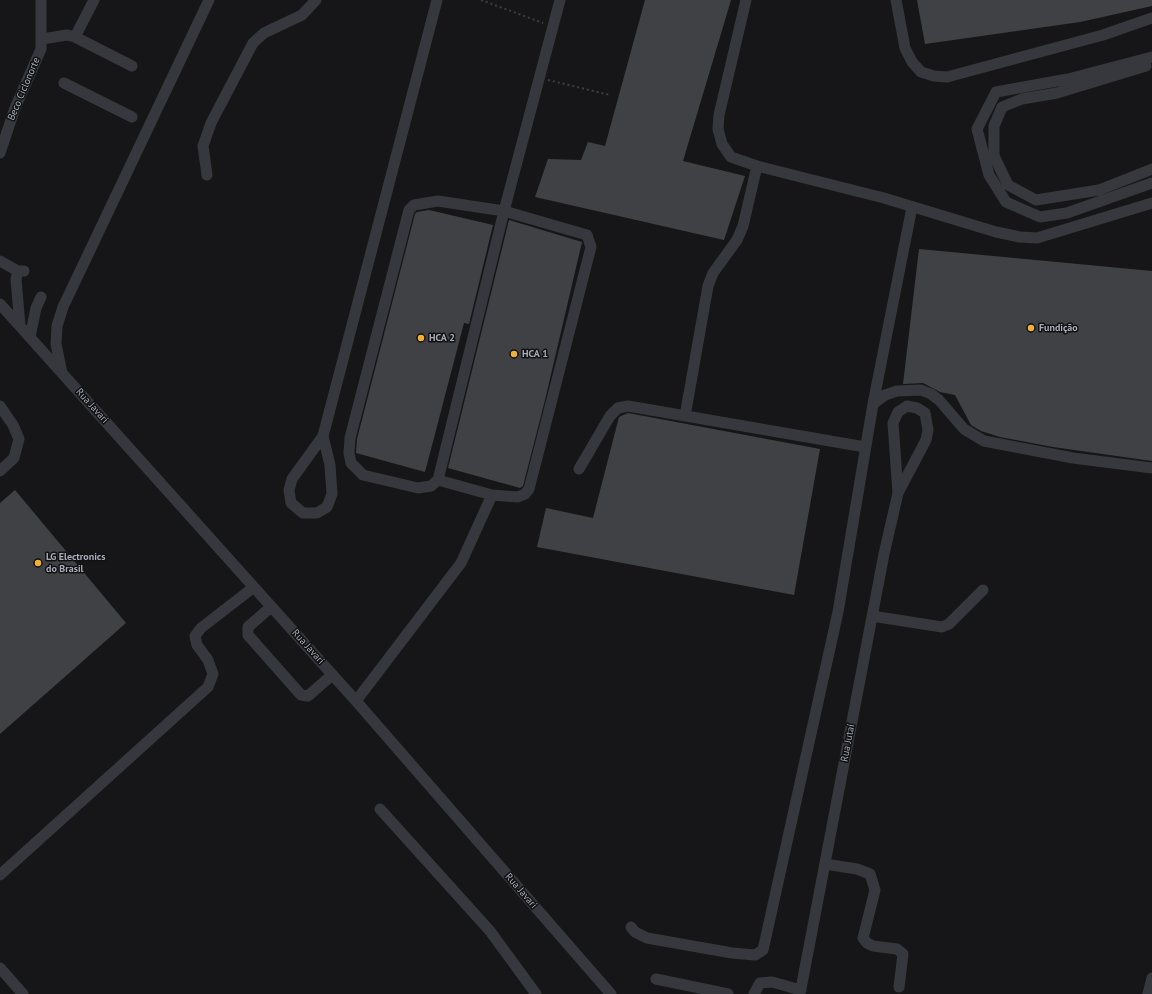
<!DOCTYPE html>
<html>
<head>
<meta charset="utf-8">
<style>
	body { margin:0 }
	canvas { display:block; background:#161618 }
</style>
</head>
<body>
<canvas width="1152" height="994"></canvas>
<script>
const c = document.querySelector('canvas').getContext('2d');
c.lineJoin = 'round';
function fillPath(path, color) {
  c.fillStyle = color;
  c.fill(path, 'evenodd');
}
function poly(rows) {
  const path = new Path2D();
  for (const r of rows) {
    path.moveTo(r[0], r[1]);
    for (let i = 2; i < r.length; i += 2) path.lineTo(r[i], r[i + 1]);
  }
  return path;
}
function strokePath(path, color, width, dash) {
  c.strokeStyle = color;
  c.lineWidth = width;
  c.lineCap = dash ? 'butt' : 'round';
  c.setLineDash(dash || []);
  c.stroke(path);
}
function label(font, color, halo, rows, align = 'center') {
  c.font = font + ' "PT Sans",sans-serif';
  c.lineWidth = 3;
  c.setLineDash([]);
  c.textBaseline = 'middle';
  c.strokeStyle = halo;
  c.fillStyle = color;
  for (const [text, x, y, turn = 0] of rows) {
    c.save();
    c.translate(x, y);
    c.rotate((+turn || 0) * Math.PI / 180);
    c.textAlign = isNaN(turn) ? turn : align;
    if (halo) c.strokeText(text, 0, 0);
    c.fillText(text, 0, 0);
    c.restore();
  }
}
const building = poly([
	[645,0,731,0,683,161,745,176,724,240,535,197,548,159,581,160,588,142,605,146],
	[917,0,1152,0,1152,6,1080,22,925,44],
	[429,210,493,225,469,324,464,323,425,472,356,453,357,439,415,214,417,212],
	[509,220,582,242,545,400,523,486,520,488,448,468],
	[919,249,1152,271,1152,461,1053,447,1000,437,981,431,971,425,955,395,940,392,923,383,903,384],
	[628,413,820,449,794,595,537,547,546,508,593,518,619,417],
	[15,490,126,623,0,734,0,503]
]);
const path = poly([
	[481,0,543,23],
	[548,80,610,95]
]);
const minor = poly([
	[746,0,719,115,718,129,722,144,731,157,757,166,884,198,996,232,1020,237,1037,238,1152,203],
	[896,0,905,48,912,62,921,72,934,76,947,77,1103,35,1152,18],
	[75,37,94,0],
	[42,39,67,35,75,37,132,66],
	[1152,57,1068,79,996,92,977,129,989,175,1006,202,1040,217,1067,213,1152,183],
	[1146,66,1057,93,1022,99,1002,107,994,126,994,156,1008,185,1036,200,1099,190,1152,169],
	[64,83,132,117],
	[0,153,15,108,41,49,41,0],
	[207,175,203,146,211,123,253,43,264,33,302,15,316,0],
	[0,261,18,271,24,271],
	[18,271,16,279,20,326],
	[0,304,356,701,611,994],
	[30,337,36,308,41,297],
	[62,373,56,344,57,326,63,307,209,0],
	[873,404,885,395,897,391,921,390,931,394,939,400,964,429,984,441,1073,458,1152,468],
	[0,406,13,425,19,439,14,458,0,471],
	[685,416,708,286,713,273,737,240,743,226,757,166],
	[323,436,330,465,332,494,327,507,317,513,303,513,291,503,289,490,292,479,323,436,437,0],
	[579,469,610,416,618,408,628,406,865,447],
	[492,495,438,480,504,211,560,0],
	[271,607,248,627,248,635,301,695,308,696,332,675],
	[872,616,942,627,949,624,983,590],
	[356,701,461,563,492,495,518,497,525,494,529,489,591,247,587,235,504,211,438,201,414,205,409,210,350,438,349,453,351,463,363,475,418,488,431,486,438,480],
	[380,809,490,931,536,994],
	[825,864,857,869,870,874,875,890,863,938,867,943,873,946,897,949,903,954,899,987],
	[0,875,208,687,213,674,208,660,197,645,195,636,201,628,254,587],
	[631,927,635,932,647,938,732,953,755,955,763,950,838,612,873,404,912,207],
	[0,968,23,994],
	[656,979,728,994],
	[754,994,760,983,772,982,801,990],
	[800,994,884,554,898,493,893,423,898,412,907,406,917,408,925,413,928,430,926,440,898,493],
	[1148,994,1152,978]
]);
const markers = [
	[1031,328,4,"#f2b134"],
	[421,338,4,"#f2b134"],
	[514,354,4,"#f2b134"],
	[38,563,4,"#f2b134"]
];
const streetNames = [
	["Beco Ciclonorte",24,89,-67],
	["Rua Javari",92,406,48],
	["Rua Javari",308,647,48],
	["Rua Jutaí",848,743,-79],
	["Rua Javari",521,891,49]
];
const poiNames = [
	["Fundição",1039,328],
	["HCA 2",429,338],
	["HCA 1",522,354],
	["LG Electronics",46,557],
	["do Brasil",46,569]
];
fillPath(building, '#404145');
strokePath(path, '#3d3f44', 2, [2, 3]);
strokePath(minor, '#37383d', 11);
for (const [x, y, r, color] of markers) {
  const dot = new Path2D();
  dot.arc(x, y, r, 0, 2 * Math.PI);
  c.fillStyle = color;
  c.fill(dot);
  strokePath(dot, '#111113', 1.5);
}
label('10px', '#a8adb8', '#111113', streetNames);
label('bold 10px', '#a8adb8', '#111113', poiNames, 'left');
</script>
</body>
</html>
